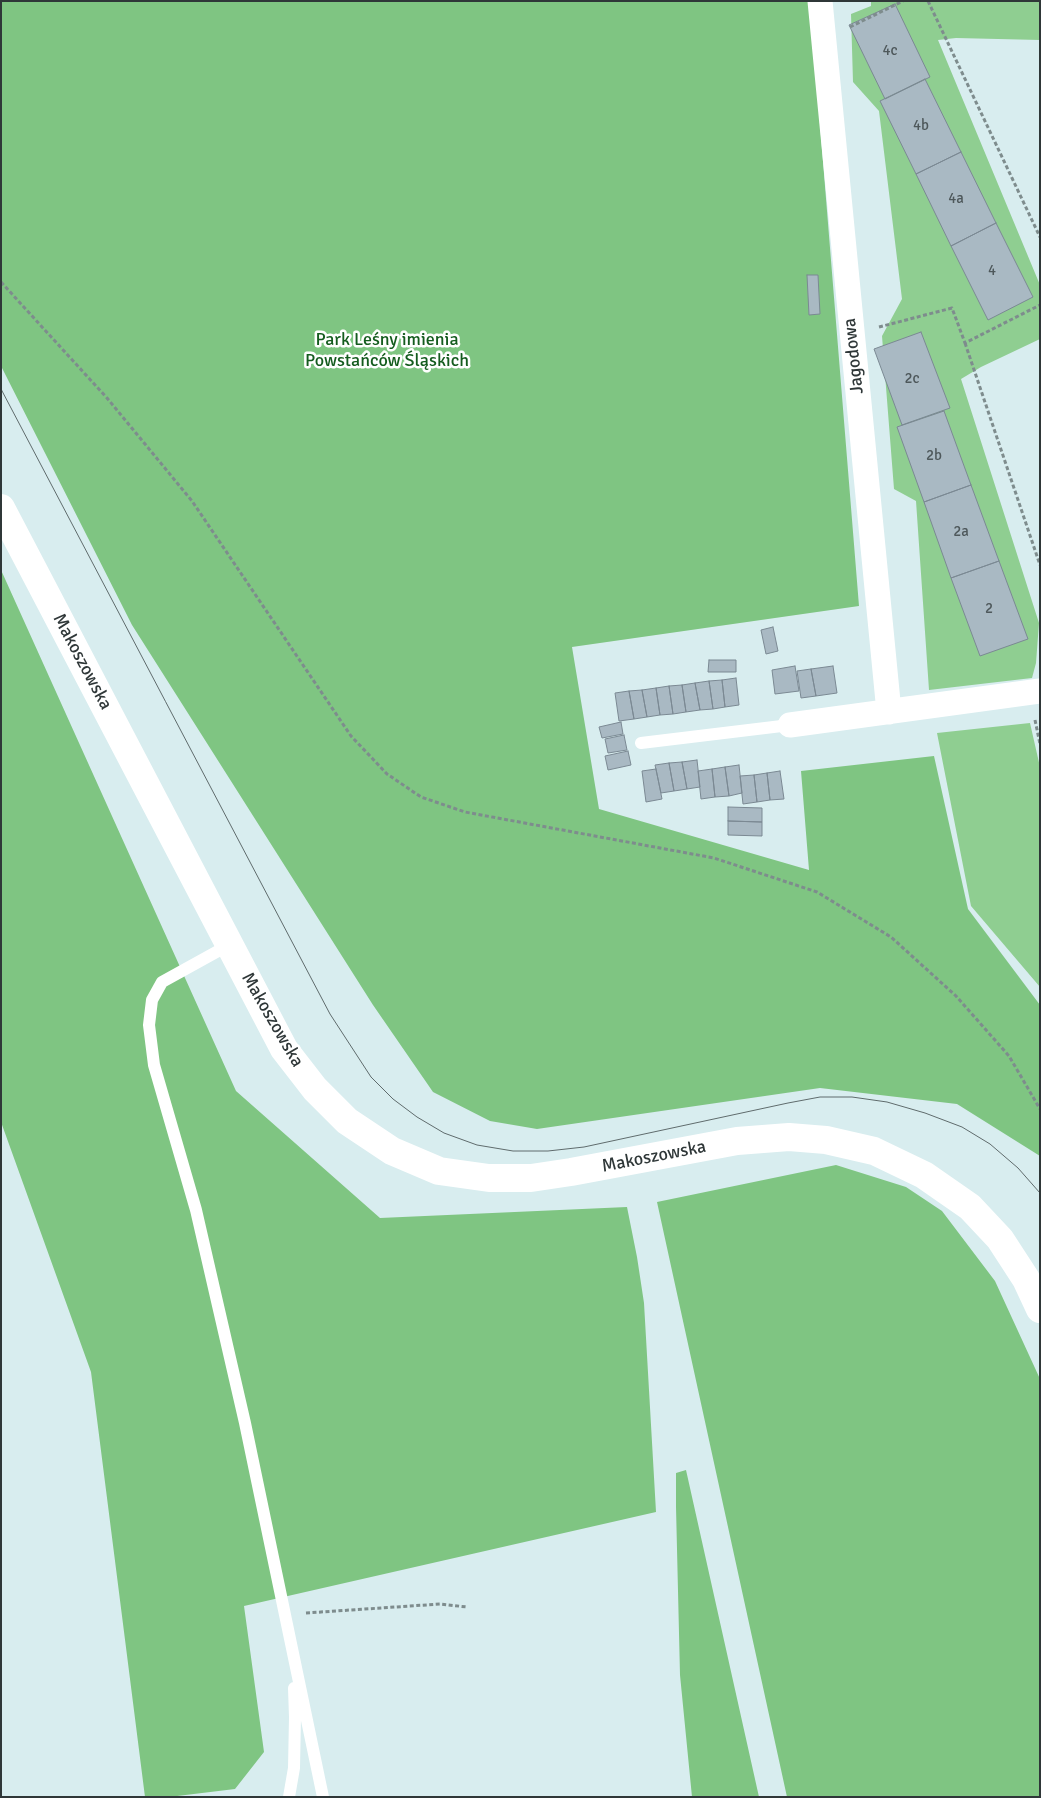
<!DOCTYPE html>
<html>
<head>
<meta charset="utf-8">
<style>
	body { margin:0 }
	#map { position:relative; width:1041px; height:1798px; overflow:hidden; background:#d8edef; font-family:Signika,sans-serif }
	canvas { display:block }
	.frame { position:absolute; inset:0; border:2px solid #2f3738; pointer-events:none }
</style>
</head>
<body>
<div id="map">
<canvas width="1041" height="1798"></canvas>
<div class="frame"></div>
</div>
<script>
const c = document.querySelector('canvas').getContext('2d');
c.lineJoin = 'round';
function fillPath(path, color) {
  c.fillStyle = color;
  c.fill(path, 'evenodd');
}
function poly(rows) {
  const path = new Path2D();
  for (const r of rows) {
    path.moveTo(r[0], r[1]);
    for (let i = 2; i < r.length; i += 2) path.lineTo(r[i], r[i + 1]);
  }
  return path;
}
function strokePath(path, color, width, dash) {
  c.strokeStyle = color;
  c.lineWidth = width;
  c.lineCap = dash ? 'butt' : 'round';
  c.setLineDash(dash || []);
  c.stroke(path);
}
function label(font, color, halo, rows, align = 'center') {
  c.font = font + ' Signika,sans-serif';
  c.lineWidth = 5;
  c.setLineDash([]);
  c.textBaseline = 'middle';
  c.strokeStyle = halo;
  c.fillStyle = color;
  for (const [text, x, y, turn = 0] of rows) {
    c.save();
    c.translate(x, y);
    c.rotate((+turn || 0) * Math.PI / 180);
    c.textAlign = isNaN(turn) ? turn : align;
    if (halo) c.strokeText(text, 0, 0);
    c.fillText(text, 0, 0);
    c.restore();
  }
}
const green = poly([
	[871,1,1040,1,1040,40,956,38,938,40,1040,285,1040,339,981,367,961,379,1039,623,1036,663,1032,678,929,690,916,501,894,489,882,336,902,299,879,111,853,82,851,14,871,6],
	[1030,723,1040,767,1040,987,971,906,937,733]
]);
const forest = poly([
	[1,1,810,1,859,606,572,647,599,809,809,870,801,771,934,756,968,909,1040,1005,1040,1156,957,1104,820,1088,537,1129,490,1121,433,1092,373,1005,132,625,1,366],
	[1,570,236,1091,380,1218,627,1207,637,1257,644,1303,656,1512,244,1606,264,1752,235,1789,169,1797,145,1797,91,1372,1,1122],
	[836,1165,906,1187,942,1211,995,1281,1040,1379,1040,1797,787,1797,657,1202],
	[686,1470,759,1797,692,1797,680,1675,676,1507,676,1473]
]);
const building = poly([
	[895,4,930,77,885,99,849,25,895,4],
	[925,79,961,152,916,174,880,101,925,79],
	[961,152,996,223,951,246,916,174,961,152],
	[996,223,1033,297,988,320,951,246,996,223],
	[807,275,818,275,820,314,809,315,807,275],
	[921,332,950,408,902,425,874,349,921,332],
	[944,411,971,485,924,502,897,427,944,411],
	[971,485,999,561,951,578,924,502,971,485],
	[999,561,1028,639,980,656,951,578,999,561],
	[773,627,778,651,766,654,761,630,773,627],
	[709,660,736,660,736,672,708,672,709,660],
	[795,666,799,691,775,694,772,670,795,666],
	[833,666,837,693,816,696,811,669,833,666],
	[811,669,816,696,801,698,797,671,811,669],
	[736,678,739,705,725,707,722,680,736,678],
	[722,680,725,707,713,709,709,681,722,680],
	[709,681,713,709,700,710,695,683,709,681],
	[695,683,700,710,686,712,682,685,695,683],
	[682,685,686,712,673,714,669,686,682,685],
	[669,686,673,714,660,715,656,688,669,686],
	[656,688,660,715,647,717,642,690,656,688],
	[642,690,647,717,634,719,629,691,642,690],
	[629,691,634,719,619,721,615,693,629,691],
	[621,722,623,734,602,738,599,727,621,722],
	[624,735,627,750,608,753,605,739,624,735],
	[628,751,631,765,608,770,605,756,628,751],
	[697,760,700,787,687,789,682,762,697,760],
	[682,762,687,789,674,791,669,763,682,762],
	[669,763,674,791,661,793,655,765,669,763],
	[739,765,742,793,729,796,725,767,739,765],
	[725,767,729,796,715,797,712,769,725,767],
	[656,769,662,799,646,802,642,771,656,769],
	[712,769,715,797,701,799,698,771,712,769],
	[780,771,784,799,770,800,767,773,780,771],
	[767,773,770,800,757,802,754,775,767,773],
	[754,775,757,802,743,804,740,776,754,775],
	[728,807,762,808,762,822,728,821,728,807],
	[728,821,762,822,762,836,728,835,728,821]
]);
const path = poly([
	[928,1,1040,237],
	[850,27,903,1],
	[1,282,107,398,192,501,351,736,387,774,421,797,465,812,714,858,817,892,891,937,956,996,1009,1056,1040,1109],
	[879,327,952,308,965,343,1040,305],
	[965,343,1040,565],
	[1035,720,1040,744],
	[306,1613,440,1604,467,1607]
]);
const service = poly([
	[641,743,790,725],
	[229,945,162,982,152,1000,149,1025,154,1065,196,1210,245,1423,323,1797],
	[289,1797,294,1768,295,1717,294,1688]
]);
const minor = poly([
	[820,1,889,712],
	[790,725,1040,691]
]);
const secondary = poly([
	[1,508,284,1049,315,1089,347,1121,392,1151,439,1171,489,1178,531,1178,571,1172,737,1141,789,1137,826,1140,874,1151,924,1175,970,1207,1000,1239,1026,1279,1040,1309]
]);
const tram = poly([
	[1,389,330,1014,371,1077,393,1099,417,1117,444,1133,477,1145,513,1151,548,1151,584,1147,788,1103,820,1097,852,1097,887,1102,925,1113,962,1127,990,1144,1018,1168,1040,1193]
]);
const numberNames = [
	["4c",890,51],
	["4b",921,126],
	["4a",956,199],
	["4",992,271],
	["2c",912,379],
	["2b",934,456],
	["2a",961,532],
	["2",989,609]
];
const parkNames = [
	["Park Leśny imienia",387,340],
	["Powstańców Śląskich",387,361]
];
const streetNames = [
	["Jagodowa",854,356,-96],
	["Makoszowska",82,662,62],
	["Makoszowska",272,1020,60],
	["Makoszowska",654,1157,-11]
];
fillPath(green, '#8fce91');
fillPath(forest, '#7fc582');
fillPath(building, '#a9b9c3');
strokePath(building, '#7b8993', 1);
strokePath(path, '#7e8c8d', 3, [4, 2.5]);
strokePath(service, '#fff', 12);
strokePath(minor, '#fff', 25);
strokePath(secondary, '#fff', 28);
strokePath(tram, '#5f6b6c', 1);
label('15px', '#4e585b', null, numberNames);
label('18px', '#145c1e', '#fff', parkNames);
label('18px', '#2f3738', '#fff', streetNames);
</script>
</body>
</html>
